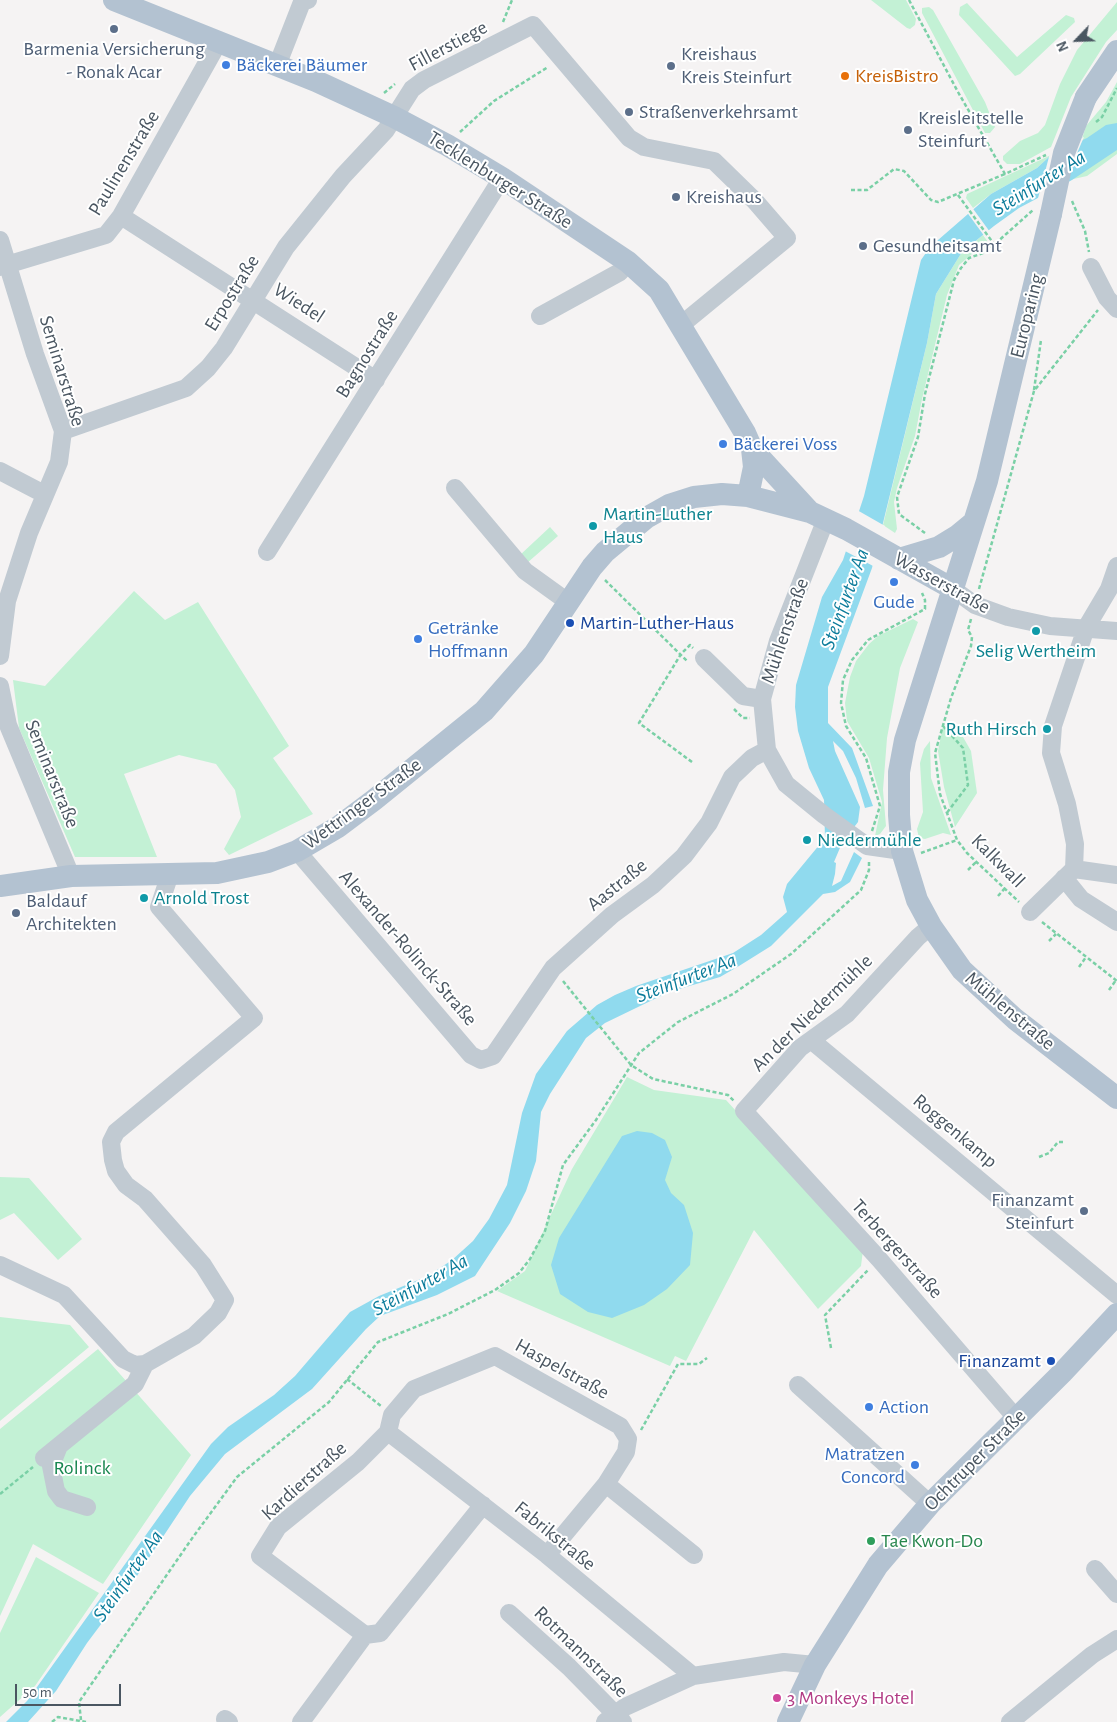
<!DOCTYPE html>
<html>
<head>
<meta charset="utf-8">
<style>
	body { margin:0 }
	#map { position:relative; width:1117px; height:1722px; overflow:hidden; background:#f5f3f3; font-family:"Alegreya Sans",sans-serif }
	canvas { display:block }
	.north { position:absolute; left:1052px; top:15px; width:50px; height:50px; -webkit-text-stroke:4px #fff; paint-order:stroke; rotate:246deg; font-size:14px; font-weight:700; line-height:20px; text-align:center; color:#4a5661 }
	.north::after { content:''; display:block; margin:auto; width:18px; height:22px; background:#4a5661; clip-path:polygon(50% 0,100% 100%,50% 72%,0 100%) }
	.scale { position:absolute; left:15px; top:1684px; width:106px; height:22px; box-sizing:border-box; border:2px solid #4a5661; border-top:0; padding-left:6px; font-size:15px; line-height:18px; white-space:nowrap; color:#4a5661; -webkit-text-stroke:4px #fff; paint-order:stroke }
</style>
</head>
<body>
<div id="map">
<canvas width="1117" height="1722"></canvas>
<div class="north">N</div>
<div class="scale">50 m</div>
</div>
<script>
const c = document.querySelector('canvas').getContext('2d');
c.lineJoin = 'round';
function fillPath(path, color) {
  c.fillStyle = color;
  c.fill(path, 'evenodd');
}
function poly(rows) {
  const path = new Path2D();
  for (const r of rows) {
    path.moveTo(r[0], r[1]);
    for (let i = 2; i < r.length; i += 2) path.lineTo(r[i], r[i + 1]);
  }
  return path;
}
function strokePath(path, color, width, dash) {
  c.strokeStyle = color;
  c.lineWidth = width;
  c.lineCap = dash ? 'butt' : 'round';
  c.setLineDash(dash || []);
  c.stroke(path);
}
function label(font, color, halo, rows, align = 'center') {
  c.font = font + ' "Alegreya Sans",sans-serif';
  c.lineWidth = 4;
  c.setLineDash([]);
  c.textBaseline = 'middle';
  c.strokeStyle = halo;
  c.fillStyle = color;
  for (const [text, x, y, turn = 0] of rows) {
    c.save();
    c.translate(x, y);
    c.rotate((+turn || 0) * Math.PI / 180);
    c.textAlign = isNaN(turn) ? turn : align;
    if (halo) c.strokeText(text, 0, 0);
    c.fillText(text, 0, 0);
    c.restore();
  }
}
const green = poly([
	[871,0,906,0,916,19,915,25,910,29,907,28],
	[1117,2,1117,30,1106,42,1071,97,1051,147,1020,164,1007,164,1003,160,1003,156,1020,141,1038,133,1045,125,1060,84,1077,50],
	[967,3,1017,57,1066,15,1074,18,1075,22,1020,74,1015,76,959,15,960,7],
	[929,7,933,10,985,102,995,127,990,133,985,133,922,13,922,8],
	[1117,82,1117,154,1087,176,1069,180,1086,126,1106,102],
	[1051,155,1037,168,991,194,973,208,966,198,967,194],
	[983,235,988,242,984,249,972,254,959,265,947,295,922,399,915,436,897,488,894,502,897,529,895,533,883,525,927,343,936,294,962,252],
	[550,527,558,536,527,563,520,555],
	[134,591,165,620,198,602,289,746,273,758,313,814,229,855,224,849,241,817,235,790,216,764,179,755,124,774,157,857,75,857,19,728,13,680,45,686],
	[913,619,918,622,900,668,887,738,883,790,886,826,880,834,875,836,882,802,869,758,847,721,845,703,850,677,856,661,869,644,878,636],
	[943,726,963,737,971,751,977,793,955,827,944,787,938,751],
	[930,741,931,778,951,835,943,833,925,839,919,838,917,829,923,812,920,763,924,749],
	[627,1077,654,1090,726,1100,863,1250,861,1266,818,1309,754,1230,686,1361,675,1356,670,1366,497,1291,525,1271,572,1169],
	[0,1177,29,1178,82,1239,58,1260,14,1213,0,1220],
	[0,1317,70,1325,89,1347,0,1421],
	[98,1349,191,1455,103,1584,33,1544,0,1616,0,1429],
	[36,1557,99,1593,35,1686,0,1717,0,1633]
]);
const water = poly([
	[1117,123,1117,150,1072,180,1019,208,994,226,962,252,936,294,927,343,872,568,828,687,828,723,852,748,873,806,865,808,856,778,843,751,833,741,835,751,860,807,858,822,842,843,834,862,836,863,835,874,832,886,841,881,854,852,862,858,850,882,835,892,823,894,771,946,739,966,720,977,669,992,605,1023,586,1038,550,1094,541,1112,536,1161,526,1191,510,1223,475,1276,437,1295,380,1316,366,1329,312,1389,225,1454,190,1496,135,1579,87,1643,56,1691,28,1722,6,1722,27,1701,211,1444,228,1427,274,1395,295,1376,350,1312,379,1296,428,1276,452,1260,473,1241,489,1219,507,1185,522,1113,536,1074,567,1031,597,1005,615,995,636,986,733,953,761,935,787,912,783,897,787,884,825,838,824,800,809,768,798,731,795,707,796,685,822,597,843,560,864,496,921,260,930,247,991,194,1037,168,1051,155,1087,138,1106,125],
	[637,1131,652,1133,665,1140,672,1157,665,1180,671,1193,684,1205,693,1233,690,1265,667,1289,644,1305,612,1318,588,1312,560,1294,551,1265,559,1238,622,1136]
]);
const pier = poly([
	[1084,137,1071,167,1068,185,1037,202,1050,153],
	[971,206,990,232,985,237,966,211],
	[857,510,885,526,875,567,845,551]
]);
const path = poly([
	[909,0,958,92,1005,174,1046,155],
	[503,22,512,0],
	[384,93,395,84],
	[1096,122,1102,117,1117,88],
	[460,132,494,101,548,67],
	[851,190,867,190,894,169,904,171,931,200,938,202,1005,174],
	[958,195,994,244],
	[1072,201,1085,231,1089,252],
	[1034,390,1041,340],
	[925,533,899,514,897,497,918,437,925,394,954,280,961,268,969,258,986,252,1033,210],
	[605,580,688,662],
	[979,589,1034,391,1098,310],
	[971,619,968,630,972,637,971,646,951,698,935,753,940,794,957,840,967,853,1019,902],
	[734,709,743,718,750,718],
	[943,726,963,748,968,785,946,814],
	[692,762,639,723,681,654,690,645,693,648],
	[872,831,880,806,866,758,846,726,841,703,843,680,852,660,868,640,925,609,925,600,922,593],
	[921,853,957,840],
	[968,870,976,862],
	[998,896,1005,888],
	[1042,922,1117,981],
	[1049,941,1056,934],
	[1079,967,1086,957],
	[563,981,631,1065,653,1079,728,1095,734,1101],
	[1109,990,1116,980],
	[1039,1157,1049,1153,1058,1142,1065,1142],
	[831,1348,825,1315,869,1269],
	[347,1379,381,1406],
	[641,1430,678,1364,699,1364,707,1358],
	[0,1494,33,1467],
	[81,1720,79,1702,193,1537,237,1477,329,1402,378,1342,448,1314,495,1290,519,1273,530,1259,545,1231,563,1165,596,1120,639,1053,678,1022,733,994,791,954,861,890,869,870,869,861],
	[52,1722,58,1717,86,1722]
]);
const minor = poly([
	[277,66,302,2,308,0],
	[121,216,376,380],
	[0,240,35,354,63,431,59,462,29,533,7,601,0,656],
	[0,267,106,235,121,216,218,43],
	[1091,267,1107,298,1117,309],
	[540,316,620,272,628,262],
	[63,431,186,388,208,368,224,348,286,247,343,176,386,130,412,89,424,80,533,25,629,138,644,147,714,161,755,201,787,238,681,325],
	[0,471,44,494],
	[455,488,525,571,568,602],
	[826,519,778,641,762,699,767,750,786,784,824,815,867,846,902,851],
	[267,552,502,178],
	[953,589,975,605,1008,617,1050,626,1117,631],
	[704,658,743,696,762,699],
	[0,686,8,725,71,876],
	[297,851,471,1055,481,1060,493,1056,553,968,612,915,653,885,684,856,709,823,732,777,752,758,767,750],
	[1074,869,1117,875],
	[1064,878,1081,899,1117,922],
	[1030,912,1074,869,1075,844,1067,804,1051,753,1053,726,1086,628,1109,589,1117,566],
	[931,926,918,937,847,1014,800,1048,744,1111,879,1259,1016,1418],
	[811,1040,1117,1295],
	[0,1265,64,1295,123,1359,135,1365,145,1364,194,1336,218,1313,225,1300,203,1265,145,1199,126,1185,116,1171,113,1160,111,1142,116,1132,254,1018,159,907,170,874],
	[798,1385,930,1504],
	[388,1432,547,1555,693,1676],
	[59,1446,51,1466,56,1491,62,1499,87,1507],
	[44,1458,135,1384,145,1364],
	[606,1484,694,1555],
	[1095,1569,1117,1594],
	[509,1613,569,1667,623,1722],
	[365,1635,260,1556,278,1527,358,1462,388,1432,392,1415,414,1389,495,1356,620,1426,628,1439,626,1452,606,1484,547,1555],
	[225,1719,229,1722],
	[301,1722,365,1635,380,1633,483,1505],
	[605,1722,625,1707,693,1676,784,1662,815,1665],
	[1010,1722,1092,1655,1117,1639]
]);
const major = poly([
	[114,0,316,81,394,117,447,145,502,178,628,262,659,290,745,433,752,449,754,467,748,496],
	[1086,97,1117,51],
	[1051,214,987,481,905,740,899,772,899,815,902,851,917,900,931,926,962,970,1015,1019,1117,1098],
	[752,449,809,511],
	[899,559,939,547,957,536,974,522],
	[0,886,71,876,217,873,268,862,297,851,338,827,374,800,484,711,534,654,592,567,605,552,646,518,669,505,694,497,722,494,748,496,810,512,846,529,953,589],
	[788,1722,815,1665,878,1565,930,1504,1062,1373,1117,1314]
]);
const majorBridge = poly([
	[1051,214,1064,153,1086,97]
]);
const markers = [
	[114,29,5,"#5c6f8a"],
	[226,65,5,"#3f7fe0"],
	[671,66,5,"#5c6f8a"],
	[845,76,5,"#e8710a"],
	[629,112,5,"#5c6f8a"],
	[908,130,5,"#5c6f8a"],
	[676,197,5,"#5c6f8a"],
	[863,246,5,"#5c6f8a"],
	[723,444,5,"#3f7fe0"],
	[593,526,5,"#0f9aa8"],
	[894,582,5,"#3f7fe0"],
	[570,623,5,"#1a4fb4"],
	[1036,631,5,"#0f9aa8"],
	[418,639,5,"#3f7fe0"],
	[1047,729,5,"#0f9aa8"],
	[807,840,5,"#0f9aa8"],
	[144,898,5,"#0f9aa8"],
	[16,913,5,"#5c6f8a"],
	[1084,1211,5,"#5c6f8a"],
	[1051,1361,5,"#1a4fb4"],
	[869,1407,5,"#3f7fe0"],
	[915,1465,5,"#3f7fe0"],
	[871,1541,5,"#2e9e5b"],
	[777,1698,5,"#d1479c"]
];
const streetNames = [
	["Fillerstiege",448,46,-28],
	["Paulinenstraße",124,163,-59],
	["Tecklenburger Straße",500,180,32],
	["Erpostraße",232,293,-58],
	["Wiedel",299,303,33],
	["Europaring",1027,316,-76],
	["Bagnostraße",367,354,-58],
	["Seminarstraße",62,371,73],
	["Wasserstraße",942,583,29],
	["Mühlenstraße",785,631,-71],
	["Seminarstraße",52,774,68],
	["Wettringer Straße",362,804,-36],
	["Kalkwall",998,861,45],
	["Aastraße",617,885,-39],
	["Alexander-Rolinck-Straße",408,948,49],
	["Mühlenstraße",1010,1011,40],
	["An der Niedermühle",812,1013,-44],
	["Roggenkamp",955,1131,40],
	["Terbergerstraße",897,1249,48],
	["Haspelstraße",562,1369,29],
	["Ochtruper Straße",975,1460,-45],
	["Kardierstraße",304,1481,-42],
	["Fabrikstraße",555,1536,39],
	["Rotmannstraße",581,1652,44]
];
const serviceNames = [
	["Barmenia Versicherung",114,49,"center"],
	["- Ronak Acar",114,72,"center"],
	["Kreishaus",681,54],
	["Kreis Steinfurt",681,77],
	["Straßenverkehrsamt",639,112],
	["Kreisleitstelle",918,118],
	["Steinfurt",918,141],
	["Kreishaus",686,197],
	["Gesundheitsamt",873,246],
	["Baldauf",26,901],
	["Architekten",26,924],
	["Finanzamt",1074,1200,"right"],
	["Steinfurt",1074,1223,"right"]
];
const shopNames = [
	["Bäckerei Bäumer",236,65],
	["Bäckerei Voss",733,444],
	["Gude",894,602,"center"],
	["Getränke",428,628],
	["Hoffmann",428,651],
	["Action",879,1407],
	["Matratzen",905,1454,"right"],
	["Concord",905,1477,"right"]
];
const foodNames = [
	["KreisBistro",855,76]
];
const cultureNames = [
	["Martin-Luther",603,514],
	["Haus",603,537],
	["Selig Wertheim",1036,651,"center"],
	["Ruth Hirsch",1037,729,"right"],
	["Niedermühle",817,840],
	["Arnold Trost",154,898]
];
const transitNames = [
	["Martin-Luther-Haus",580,623],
	["Finanzamt",1041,1361,"right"]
];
const parkNames = [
	["Rolinck",82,1468]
];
const leisureNames = [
	["Tae Kwon-Do",881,1541]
];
const hotelNames = [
	["3 Monkeys Hotel",787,1698]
];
const waterNames = [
	["Steinfurter Aa",1039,183,-32],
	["Steinfurter Aa",845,599,-70],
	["Steinfurter Aa",686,978,-21],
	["Steinfurter Aa",420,1285,-29],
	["Steinfurter Aa",128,1576,-55]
];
fillPath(green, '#c3f1d5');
fillPath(water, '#90daee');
fillPath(pier, '#f5f3f3');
strokePath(path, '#7ad0a6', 2.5, [4, 2.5]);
strokePath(minor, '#c1cad2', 18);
strokePath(major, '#b3c2d1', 22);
strokePath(majorBridge, '#b3c2d1', 22);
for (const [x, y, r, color] of markers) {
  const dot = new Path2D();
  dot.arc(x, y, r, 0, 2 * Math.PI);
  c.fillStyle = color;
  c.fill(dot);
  strokePath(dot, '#fff', 2);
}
label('20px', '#4a5661', '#fff', streetNames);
label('20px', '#4e5e75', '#fff', serviceNames, 'left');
label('20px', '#366cbe', '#fff', shopNames, 'left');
label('20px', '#c56008', '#fff', foodNames, 'left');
label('20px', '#0d838f', '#fff', cultureNames, 'left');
label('20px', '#164399', '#fff', transitNames, 'left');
label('20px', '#17864f', '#fff', parkNames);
label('20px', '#27864d', '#fff', leisureNames, 'left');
label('20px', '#b23c85', '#fff', hotelNames, 'left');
label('italic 21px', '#0c7c9b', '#fff', waterNames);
</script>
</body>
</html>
